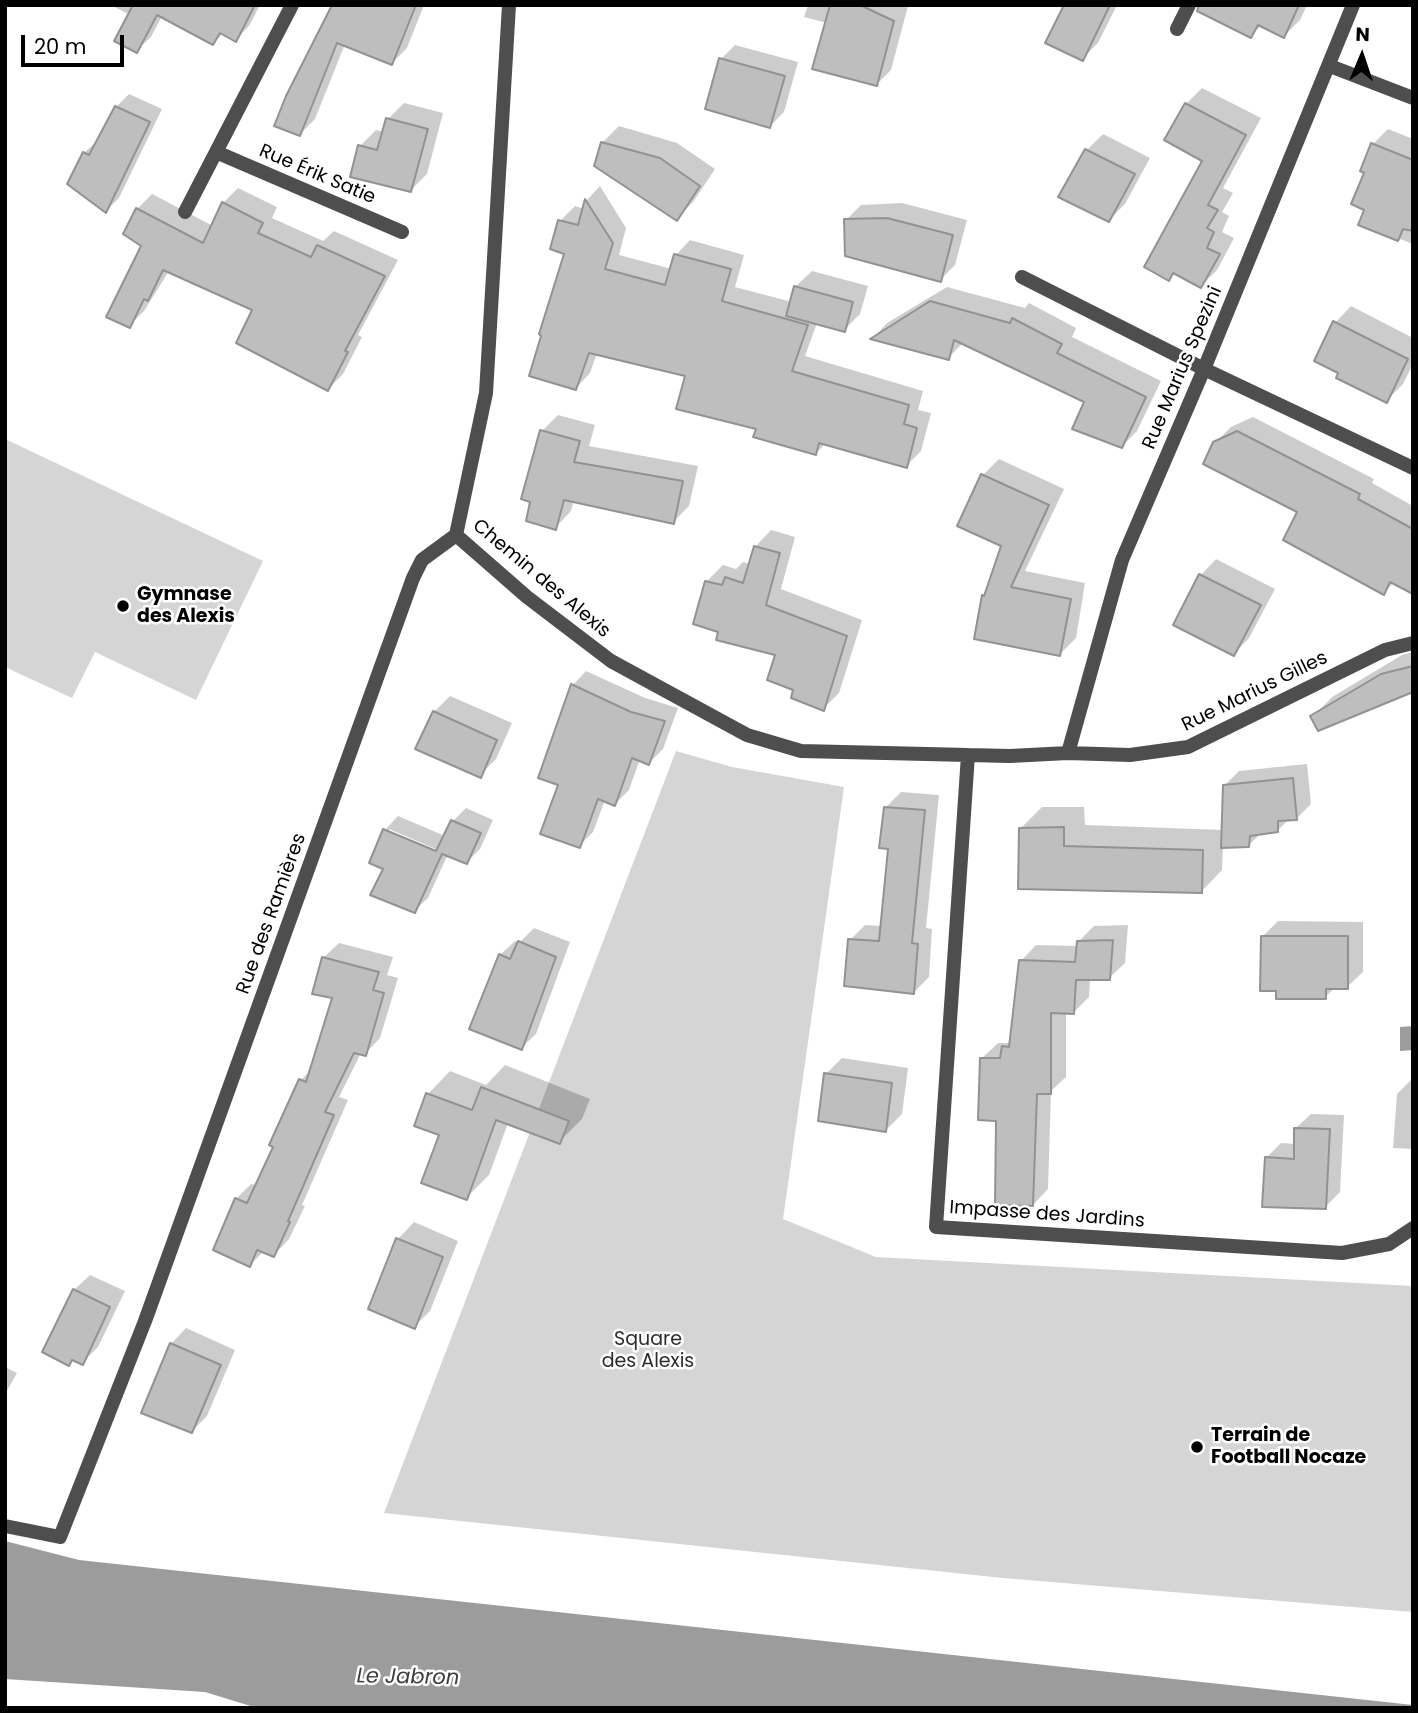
<!DOCTYPE html>
<html>
<head>
<meta charset="utf-8">
<style>
	body { margin:0 }
	#map { position:relative; width:1418px; height:1713px; overflow:hidden; background:#fff; font-family:Poppins,sans-serif }
	canvas { display:block }
	.frame { position:absolute; inset:0; border:7px solid #000; pointer-events:none }
	.north { position:absolute; left:1327px; top:21px; width:70px; height:70px; -webkit-text-stroke:5px #fff; paint-order:stroke; rotate:2deg; font-size:19px; font-weight:700; line-height:28px; text-align:center; color:#000 }
	.north::after { content:''; display:block; margin:auto; width:24px; height:32px; background:#000; clip-path:polygon(50% 0,100% 100%,50% 72%,0 100%) }
	.scale { position:absolute; left:21px; top:35px; width:103px; height:32px; box-sizing:border-box; border:4px solid #000; border-top:0; padding-left:9px; font-size:21px; line-height:24px; white-space:nowrap; color:#000; -webkit-text-stroke:5px #fff; paint-order:stroke }
</style>
</head>
<body>
<div id="map">
<canvas width="1418" height="1713"></canvas>
<div class="frame"></div>
<div class="north">N</div>
<div class="scale">20 m</div>
</div>
<script>
const c = document.querySelector('canvas').getContext('2d');
c.lineJoin = 'round';
function fillPath(path, color) {
  c.fillStyle = color;
  c.fill(path, 'evenodd');
}
function poly(rows) {
  const path = new Path2D();
  for (const r of rows) {
    path.moveTo(r[0], r[1]);
    for (let i = 2; i < r.length; i += 2) path.lineTo(r[i], r[i + 1]);
  }
  return path;
}
function strokePath(path, color, width, dash) {
  c.strokeStyle = color;
  c.lineWidth = width;
  c.lineCap = dash ? 'butt' : 'round';
  c.setLineDash(dash || []);
  c.stroke(path);
}
function label(font, color, halo, rows, align = 'center') {
  c.font = font + ' Poppins,sans-serif';
  c.lineWidth = 5;
  c.setLineDash([]);
  c.textBaseline = 'middle';
  c.strokeStyle = halo;
  c.fillStyle = color;
  for (const [text, x, y, turn = 0] of rows) {
    c.save();
    c.translate(x, y);
    c.rotate((+turn || 0) * Math.PI / 180);
    c.textAlign = isNaN(turn) ? turn : align;
    if (halo) c.strokeText(text, 0, 0);
    c.fillText(text, 0, 0);
    c.restore();
  }
}
const green = poly([
	[5,439,263,561,196,700,95,652,72,698,5,667],
	[676,751,732,767,844,787,783,1219,876,1257,1413,1286,1413,1612,1003,1578,384,1513]
]);
const water = poly([
	[1413,1026,1413,1050,1400,1051,1400,1027],
	[5,1541,79,1560,1413,1705,1413,1708,257,1708,205,1692,5,1679]
]);
const shadow = poly([
	[111,5,260,5,249,26,235,40,223,33,213,43,162,16,151,37,137,50,130,15],
	[334,5,424,5,407,48,392,63,345,44,315,119,300,134],
	[808,5,908,6,891,70,877,84,827,23,804,17],
	[1066,5,1117,5,1098,43,1082,59],
	[1234,5,1307,5,1300,20,1284,36,1262,25,1251,35],
	[735,45,798,62,784,112,770,126,721,59],
	[1202,88,1261,118,1223,188,1233,193,1222,212,1229,216,1222,232,1234,238,1217,270,1201,286,1175,273,1168,279,1205,160,1186,104],
	[129,94,162,109,119,198,106,211,84,153,98,140,116,107],
	[404,103,443,113,427,174,411,190,360,146,376,130,384,132,388,119],
	[619,126,677,143,715,169,693,202,677,218,602,143],
	[1388,129,1413,139,1413,244,1361,224,1366,209,1367,172,1373,144],
	[1103,134,1150,158,1125,204,1109,220,1061,196,1087,150],
	[600,186,626,228,619,255,672,269,676,255,690,240,744,255,735,287,792,302,795,287,812,271,868,286,860,314,844,330,817,323,805,356,923,391,918,410,931,413,921,451,906,466,826,443,816,453,758,428,687,374,597,353,590,373,576,388,567,252,560,221,575,206,584,209,587,200],
	[238,188,277,207,272,218,323,241,334,231,398,260,358,335,362,337,343,374,328,389,254,309,169,271,144,311,129,326,143,245,137,209,152,194,213,226,223,203],
	[902,203,967,220,955,265,940,280,846,220,861,205],
	[947,287,1025,308,1029,303,1076,328,1072,337,1161,381,1137,431,1122,446,1086,401,964,342,948,358,873,338,887,323],
	[1351,306,1413,338,1413,364,1403,384,1387,400,1340,372,1335,323],
	[558,415,595,425,589,446,698,466,689,506,673,522,574,500,571,511,555,528,542,431],
	[1253,417,1374,479,1372,483,1413,506,1413,592,1394,582,1384,593,1299,511,1215,443,1231,427],
	[999,459,1064,489,1025,571,1085,583,1076,638,1060,654,983,596,987,593,1003,545,983,475],
	[771,530,795,537,781,589,862,620,839,693,823,709,795,689,777,654,720,631,706,582,723,565,736,569,743,562,750,564,755,547],
	[1216,559,1275,589,1249,638,1234,654,1176,624,1201,575],
	[1413,652,1413,690,1313,717,1332,697,1402,655],
	[586,671,645,698,678,708,663,749,649,763,640,759,629,790,615,804,605,800,593,832,579,846,560,784,573,685],
	[450,696,512,723,496,759,480,775,434,712],
	[1307,764,1311,804,1297,818,1289,819,1278,830,1261,833,1249,845,1223,846,1222,870,1201,892,1020,887,1020,829,1042,807,1084,807,1085,825,1224,830,1225,785,1239,771],
	[901,792,939,795,926,928,932,929,929,977,914,992,850,940,865,925,882,926,890,847,886,807],
	[466,808,493,820,480,849,467,862,448,854,428,898,414,911,385,868,371,862,385,830,398,816,445,836,453,821],
	[389,829,445,853,444,856,389,833],
	[1278,921,1363,922,1363,972,1347,987,1336,987,1325,997,1263,936],
	[1128,925,1125,963,1109,978,1090,978,1089,997,1073,1013,1066,1012,1066,1077,1051,1091,1048,1189,1033,1205,998,1119,982,1058,998,1043,1008,1043,1012,1040,1021,961,1036,945,1078,946,1078,942,1094,926],
	[534,928,570,942,536,1034,521,1048,500,955,515,941,519,943],
	[339,943,393,957,387,975,398,978,380,1038,365,1054,361,1053,339,1097,348,1100,302,1205,305,1206,289,1239,274,1255,264,1251,250,1265,236,1199,251,1184,257,1185,301,1080,312,1069,334,996,323,958],
	[842,1058,908,1068,902,1114,886,1130,826,1074],
	[505,1065,590,1099,582,1119,560,1141,508,1123,489,1175,466,1198,428,1094,450,1071,486,1085],
	[1412,1079,1413,1149,1393,1148,1397,1094],
	[1311,1114,1344,1115,1340,1192,1325,1207,1266,1158,1281,1143,1296,1144,1296,1128],
	[414,1222,458,1241,430,1311,414,1327,370,1308,398,1239],
	[90,1275,125,1291,98,1347,82,1363,74,1359,69,1364,74,1290],
	[186,1328,235,1350,207,1416,192,1431,144,1412,171,1344],
	[5,1367,17,1373,5,1394]
]);
const building = poly([
	[133,5,255,5,236,42,220,33,213,45,157,15,137,53,114,41,133,5],
	[332,5,416,5,392,65,337,43,300,136,274,126,286,96,332,5],
	[830,5,860,5,894,21,877,86,812,69,830,5],
	[1064,5,1110,5,1083,61,1045,43,1064,5],
	[1199,5,1299,5,1284,38,1258,25,1251,38,1197,11,1199,5],
	[719,58,785,76,770,128,705,109,719,58],
	[1185,103,1246,135,1208,205,1218,210,1207,228,1214,232,1207,248,1220,254,1201,288,1173,273,1169,281,1144,267,1202,161,1164,140,1185,103],
	[115,106,150,122,106,213,67,184,83,152,89,155,115,106],
	[386,118,428,129,411,192,350,177,358,145,377,150,386,118],
	[601,142,660,158,700,186,677,221,594,166,601,142],
	[1371,143,1413,160,1413,231,1403,229,1398,241,1358,225,1364,210,1351,204,1364,173,1360,171,1371,143],
	[1085,149,1135,174,1109,222,1058,197,1085,149],
	[585,199,613,243,605,269,665,285,674,254,731,269,722,301,808,325,792,371,909,405,904,424,917,428,907,468,819,443,816,455,753,437,756,429,676,409,685,376,589,353,576,390,529,376,541,336,539,334,564,254,550,249,558,220,578,225,585,199],
	[222,202,263,223,258,233,311,257,317,245,385,276,345,351,348,352,328,391,236,343,252,310,163,270,148,301,144,299,130,328,106,317,141,246,123,234,136,208,203,243,222,202],
	[887,218,953,235,941,282,845,256,844,219,887,218],
	[794,286,853,302,845,332,786,316,794,286],
	[930,301,1010,323,1012,318,1062,344,1057,353,1146,397,1122,448,1072,429,1084,402,954,340,949,360,870,339,930,301],
	[1333,321,1408,359,1387,403,1336,378,1338,373,1314,361,1333,321],
	[540,430,580,441,574,462,683,481,674,524,564,500,556,530,526,521,530,502,521,499,540,430],
	[1237,431,1360,494,1358,499,1413,529,1413,594,1390,582,1384,595,1283,540,1297,512,1203,464,1213,442,1237,431],
	[981,474,1049,505,1011,587,1071,599,1060,656,974,639,982,595,984,596,1001,546,957,526,981,474],
	[754,546,780,553,766,605,847,636,824,711,791,698,793,690,767,680,775,655,716,640,718,632,693,624,705,581,722,585,725,577,743,583,754,546],
	[1199,574,1261,605,1234,656,1173,625,1199,574],
	[1413,666,1413,692,1318,731,1310,716,1381,674,1413,666],
	[571,684,631,712,665,721,649,765,632,758,615,806,598,799,580,848,540,834,558,785,538,778,571,684],
	[433,711,497,740,481,778,415,749,433,711],
	[1293,778,1297,820,1278,821,1278,832,1250,836,1249,847,1221,848,1223,785,1293,778],
	[884,807,925,810,912,943,918,944,914,994,844,986,848,939,879,941,888,849,879,848,884,807],
	[451,820,481,833,467,864,442,854,415,913,370,895,383,869,369,863,383,829,436,851,451,820],
	[1064,827,1064,846,1203,850,1202,893,1018,889,1019,828,1064,827],
	[1261,936,1348,936,1348,989,1326,989,1326,999,1276,999,1276,991,1260,991,1261,936],
	[1113,940,1110,980,1076,980,1074,1014,1051,1013,1051,1094,1037,1094,1033,1206,995,1205,996,1121,978,1120,980,1058,1000,1058,1002,1046,1009,1047,1019,960,1075,962,1077,941,1113,940],
	[518,941,556,957,522,1050,469,1029,499,954,510,959,518,941],
	[322,957,379,972,373,990,384,993,366,1056,354,1053,325,1112,334,1115,288,1221,290,1222,274,1257,257,1250,250,1267,213,1250,235,1198,247,1203,273,1147,269,1145,299,1079,306,1082,332,998,312,994,322,957],
	[824,1073,892,1083,886,1132,818,1121,824,1073],
	[481,1087,569,1121,560,1144,496,1120,467,1200,421,1183,439,1135,414,1126,426,1093,472,1110,481,1087],
	[1294,1128,1330,1129,1326,1209,1262,1207,1265,1157,1294,1159,1294,1128],
	[396,1238,443,1257,415,1329,368,1309,396,1238],
	[73,1289,110,1307,83,1365,72,1360,69,1366,42,1352,73,1289],
	[170,1343,221,1365,192,1433,141,1413,170,1343]
]);
const street = poly([
	[509,5,486,393,456,535,527,597,611,661,747,735,801,751,1010,756,1068,753,1130,755,1188,747,1385,650,1413,643],
	[1177,29,1189,5],
	[1330,66,1413,98],
	[216,152,402,232],
	[185,212,292,5],
	[1022,277,1204,369,1413,468],
	[1068,753,1122,560,1204,369,1353,5],
	[968,755,936,1227,1342,1253,1389,1244,1413,1228],
	[5,1526,60,1537,145,1321,413,578,422,560,456,535]
]);
const markers = [
	[123,606,7,"#000"],
	[1197,1447,7,"#000"]
];
const streetNames = [
	["Rue Érik Satie",317,175,23],
	["Rue Marius Spezini",1183,368,-67],
	["Chemin des Alexis",541,579,40],
	["Rue Marius Gilles",1255,692,-26],
	["Rue des Ramières",272,914,-70],
	["Impasse des Jardins",1047,1215,4]
];
const poiNames = [
	["Gymnase",137,595],
	["des Alexis",137,617],
	["Terrain de",1211,1436],
	["Football Nocaze",1211,1458]
];
const parkNames = [
	["Square",648,1340],
	["des Alexis",648,1362]
];
const waterNames = [
	["Le Jabron",408,1678,1]
];
fillPath(green, '#d5d5d5');
fillPath(water, '#9c9c9c');
fillPath(shadow, '#0003');
fillPath(building, '#bebebe');
strokePath(building, '#929292', 2);
strokePath(street, '#4e4e4e', 14);
for (const [x, y, r, color] of markers) {
  const dot = new Path2D();
  dot.arc(x, y, r, 0, 2 * Math.PI);
  c.fillStyle = color;
  c.fill(dot);
  strokePath(dot, '#fff', 2.5);
}
label('19px', '#000', '#fff', streetNames);
label('bold 19px', '#000', '#fff', poiNames, 'left');
label('19px', '#2c2c2c', '#fff', parkNames);
label('italic 21px', '#3d3d3d', '#fff', waterNames);
</script>
</body>
</html>
